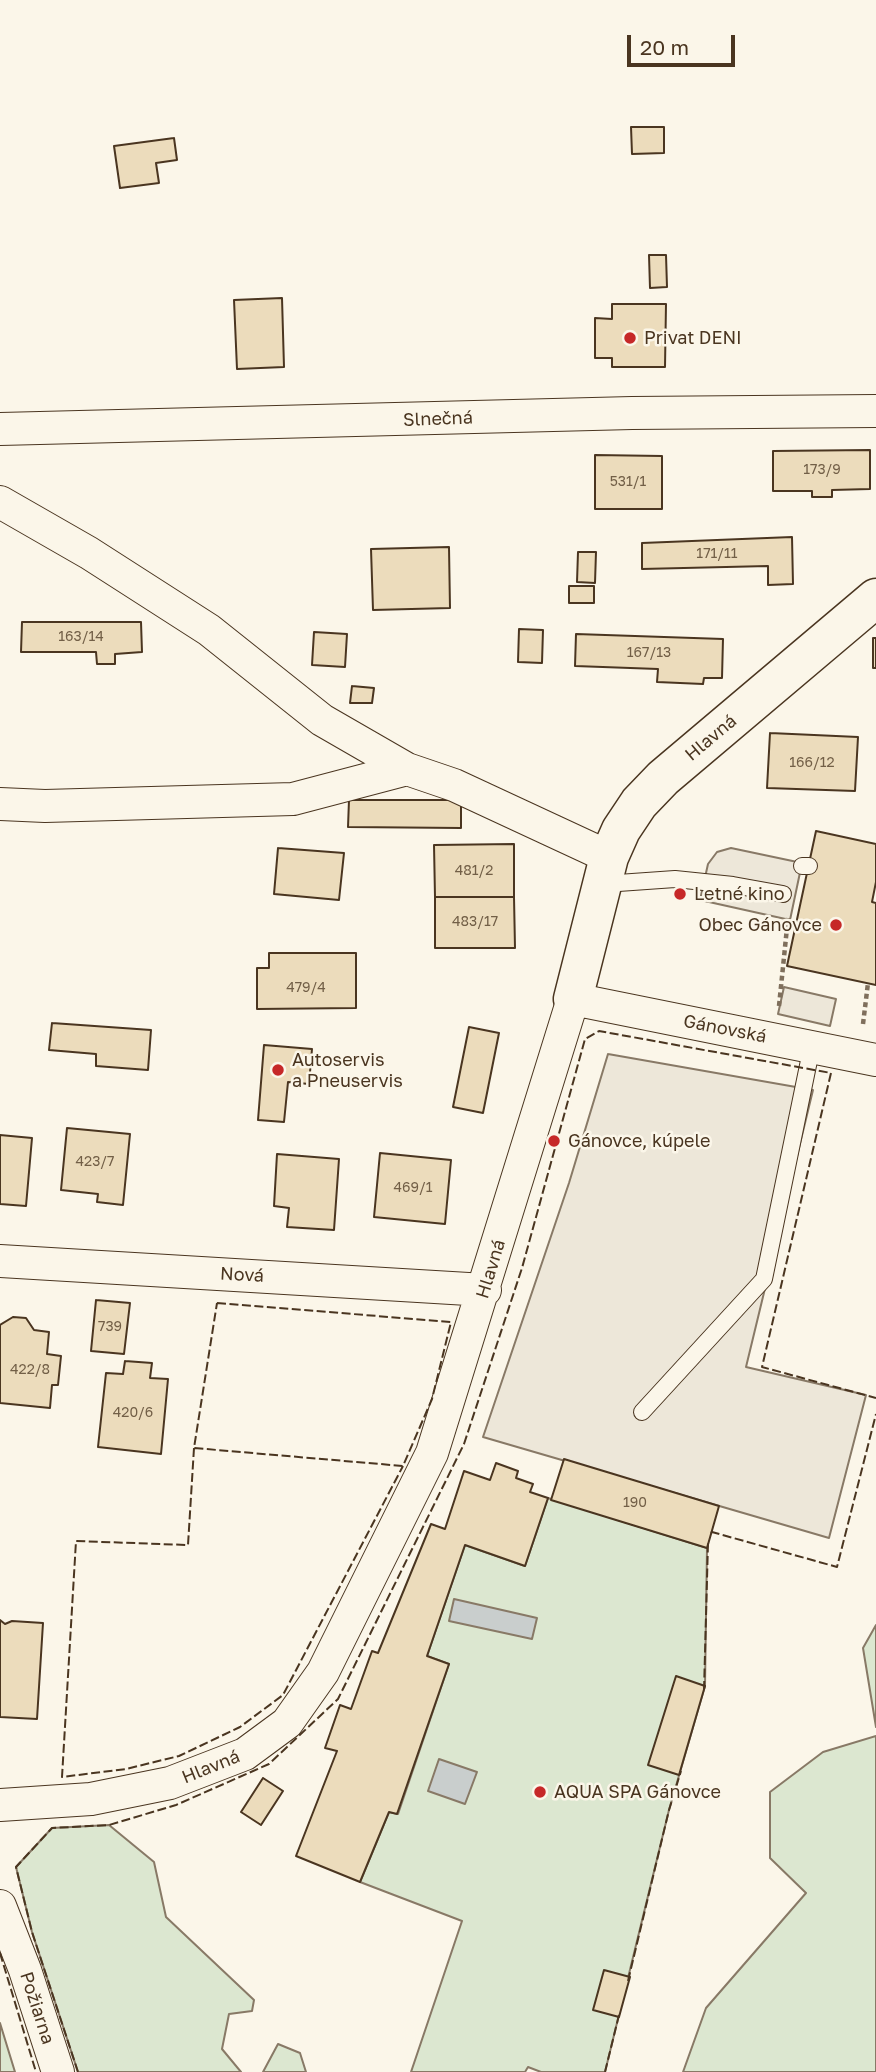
<!DOCTYPE html>
<html>
<head>
<meta charset="utf-8">
<style>
	body { margin:0 }
	#map { position:relative; width:876px; height:2072px; overflow:hidden; background:#fbf6e9; font-family:"Golos Text",sans-serif }
	canvas { display:block }
	.scale { position:absolute; left:627px; top:35px; width:108px; height:32px; box-sizing:border-box; border:4px solid #4a3520; border-top:0; padding-left:9px; font-size:21px; line-height:24px; white-space:nowrap; color:#4a3520; -webkit-text-stroke:5px #fbf6e9; paint-order:stroke }
</style>
</head>
<body>
<div id="map">
<canvas width="876" height="2072"></canvas>
<div class="scale">20 m</div>
</div>
<script>
const c = document.querySelector('canvas').getContext('2d');
c.lineJoin = 'round';
function fillPath(path, color) {
  c.fillStyle = color;
  c.fill(path, 'evenodd');
}
function poly(rows) {
  const path = new Path2D();
  for (const r of rows) {
    path.moveTo(r[0], r[1]);
    for (let i = 2; i < r.length; i += 2) path.lineTo(r[i], r[i + 1]);
  }
  return path;
}
function strokePath(path, color, width, dash) {
  c.strokeStyle = color;
  c.lineWidth = width;
  c.lineCap = dash ? 'butt' : 'round';
  c.setLineDash(dash || []);
  c.stroke(path);
}
function label(font, color, halo, rows, align = 'center') {
  c.font = font + ' "Golos Text",sans-serif';
  c.lineWidth = 5;
  c.setLineDash([]);
  c.textBaseline = 'middle';
  c.strokeStyle = halo;
  c.fillStyle = color;
  for (const [text, x, y, turn = 0] of rows) {
    c.save();
    c.translate(x, y);
    c.rotate((+turn || 0) * Math.PI / 180);
    c.textAlign = isNaN(turn) ? turn : align;
    if (halo) c.strokeText(text, 0, 0);
    c.fillText(text, 0, 0);
    c.restore();
  }
}
const green = poly([
	[548,1498,707,1548,705,1686,669,1810,605,2072,541,2072,528,2067,525,2072,411,2072,462,1921,360,1882,389,1812,398,1814,449,1664,427,1656,465,1545,525,1566,548,1498],
	[876,1625,876,1727,863,1648,876,1625],
	[876,1736,876,2072,683,2072,706,2008,806,1893,770,1858,770,1792,823,1752,876,1736],
	[109,1825,154,1862,166,1917,254,2000,252,2011,229,2014,222,2049,241,2072,78,2072,32,1932,16,1867,52,1828,109,1825],
	[0,2023,15,2072,0,2072,0,2023],
	[278,2044,300,2053,306,2072,263,2072,278,2044]
]);
const parking = poly([
	[731,848,802,863,790,920,700,900,708,864,717,852,731,848],
	[784,987,836,999,830,1026,778,1014,784,987],
	[608,1054,813,1090,746,1367,866,1395,829,1538,483,1437,569,1183,608,1054]
]);
const water = poly([
	[454,1599,537,1618,532,1639,449,1621,454,1599],
	[439,1759,477,1772,465,1804,428,1791,439,1759]
]);
const building = poly([
	[631,127,664,127,664,153,632,154,631,127],
	[174,138,177,160,156,163,159,183,120,188,114,146,174,138],
	[649,255,666,255,667,287,650,288,649,255],
	[282,298,284,367,237,369,234,300,282,298],
	[612,304,666,304,665,367,612,367,612,358,595,358,595,318,612,319,612,304],
	[870,450,870,489,832,490,832,497,812,497,812,491,773,491,773,451,870,450],
	[595,455,662,456,662,509,595,509,595,455],
	[792,537,793,584,768,585,768,566,642,569,642,543,792,537],
	[449,547,450,608,373,610,371,549,449,547],
	[578,552,596,552,595,583,577,582,578,552],
	[569,586,594,586,594,603,569,603,569,586],
	[22,622,141,622,142,652,115,654,115,664,97,664,96,652,21,652,22,622],
	[519,629,543,630,542,663,518,662,519,629],
	[314,632,347,634,345,667,312,665,314,632],
	[576,634,723,639,722,678,704,678,703,684,657,682,658,669,575,666,576,634],
	[873,638,876,638,876,668,873,668,873,638],
	[352,686,374,688,372,703,350,703,352,686],
	[770,733,858,737,855,791,767,788,770,733],
	[349,800,461,800,461,828,348,827,349,800],
	[816,831,876,844,876,882,872,902,876,903,876,985,787,966,816,831],
	[514,844,514,897,435,897,434,845,514,844],
	[278,848,344,853,339,900,274,894,278,848],
	[435,897,514,897,515,948,435,948,435,897],
	[269,953,356,953,356,1008,257,1009,257,968,269,968,269,953],
	[52,1023,151,1030,148,1070,96,1066,96,1054,49,1050,52,1023],
	[469,1027,499,1033,483,1113,453,1107,469,1027],
	[264,1045,312,1049,309,1084,288,1082,284,1122,258,1120,264,1045],
	[67,1128,130,1134,123,1205,97,1202,98,1194,61,1190,67,1128],
	[0,1135,32,1138,26,1206,0,1204,0,1135],
	[380,1153,451,1160,445,1224,374,1217,380,1153],
	[277,1154,339,1159,334,1230,287,1227,289,1208,274,1206,277,1154],
	[96,1300,130,1303,124,1354,91,1351,96,1300],
	[13,1317,26,1318,34,1330,49,1332,47,1354,61,1356,58,1385,52,1385,50,1408,0,1403,0,1325,13,1317],
	[125,1361,152,1363,150,1378,168,1379,161,1454,98,1447,106,1373,123,1374,125,1361],
	[564,1459,719,1506,707,1548,551,1500,564,1459],
	[496,1463,518,1471,516,1478,533,1484,530,1492,548,1498,525,1566,465,1545,427,1656,449,1664,397,1814,389,1812,360,1882,296,1856,337,1751,325,1748,340,1705,351,1709,372,1651,378,1653,431,1524,445,1529,464,1471,490,1480,496,1463],
	[0,1620,5,1624,12,1621,43,1623,37,1719,0,1717,0,1620],
	[676,1676,705,1686,679,1775,648,1765,676,1676],
	[263,1778,283,1791,261,1825,241,1812,263,1778],
	[604,1970,630,1977,619,2017,593,2010,604,1970]
]);
const path = poly([
	[779,1006,788,918],
	[863,1024,868,983]
]);
const service = poly([
	[802,866,809,866],
	[604,884,675,879,733,885,783,894],
	[642,1412,764,1279,812,1046]
]);
const minor = poly([
	[0,429,632,413,876,411],
	[0,502,89,553,209,630,322,720,407,769],
	[0,804,45,806,293,799,407,769,454,785,609,857],
	[0,1261,485,1290],
	[0,1805,91,1799,170,1783,245,1754,287,1723,323,1672,432,1453,573,999,876,1060],
	[0,1906,25,1970,58,2072]
]);
const tertiary = poly([
	[573,999,609,857,621,830,639,803,663,778,876,598]
]);
const fence = poly([
	[217,1303,451,1322,432,1399,403,1466,194,1448,217,1303],
	[194,1448,188,1545,76,1541,62,1777,126,1769,179,1756,240,1727,283,1695,403,1466],
	[711,1533,712,1532,837,1567,876,1414],
	[704,1690,708,1543],
	[0,1953,36,2072],
	[628,1981,669,1810,681,1771],
	[78,2072,32,1932,16,1867,52,1828,109,1825,176,1805,269,1764,338,1699,464,1444,522,1268,585,1039,599,1031,831,1073,762,1367,876,1398],
	[605,2072,619,2015]
]);
const markers = [
	[630,338,7,"#c62828"],
	[680,894,7,"#c62828"],
	[836,925,7,"#c62828"],
	[278,1070,7,"#c62828"],
	[554,1141,7,"#c62828"],
	[540,1792,7,"#c62828"]
];
const numberNames = [
	["173/9",822,470],
	["531/1",628,482],
	["171/11",717,554],
	["163/14",81,637],
	["167/13",649,653],
	["166/12",812,763],
	["481/2",474,871],
	["483/17",475,922],
	["479/4",306,988],
	["423/7",95,1162],
	["469/1",413,1188],
	["739",110,1327],
	["422/8",30,1370],
	["420/6",133,1413],
	["190",635,1503]
];
const poiNames = [
	["Privat DENI",644,338],
	["Letné kino",694,894],
	["Obec Gánovce",822,925,"right"],
	["Autoservis",292,1060],
	["a Pneuservis",292,1081],
	["Gánovce, kúpele",568,1141],
	["AQUA SPA Gánovce",554,1792]
];
const streetNames = [
	["Slnečná",438,419,-2],
	["Hlavná",711,738,-40],
	["Gánovská",725,1029,11],
	["Hlavná",491,1269,-73],
	["Nová",242,1275,3],
	["Hlavná",211,1767,-22],
	["Požiarna",37,2008,72]
];
fillPath(green, '#dce7d0');
strokePath(green, '#887966', 2);
fillPath(parking, '#ede7d9');
strokePath(parking, '#887966', 2);
fillPath(water, '#c9cecd');
strokePath(water, '#887966', 2);
fillPath(building, '#ecdcbc');
strokePath(building, '#4a3520', 2);
strokePath(service, '#4a3520', 18);
strokePath(minor, '#4a3520', 34);
strokePath(tertiary, '#4a3520', 41);
strokePath(path, '#7f6f5c', 4.5, [5, 3.5]);
strokePath(service, '#fbf6e9', 16);
strokePath(minor, '#fbf6e9', 32);
strokePath(tertiary, '#fbf6e9', 38);
strokePath(fence, '#4a3520', 2, [9, 3.5]);
for (const [x, y, r, color] of markers) {
  const dot = new Path2D();
  dot.arc(x, y, r, 0, 2 * Math.PI);
  c.fillStyle = color;
  c.fill(dot);
  strokePath(dot, '#fbf6e9', 2.5);
}
label('14px', '#725f47', null, numberNames);
label('18px', '#4a3520', '#fbf6e9', poiNames, 'left');
label('18px', '#4a3520', '#fbf6e9', streetNames);
</script>
</body>
</html>
